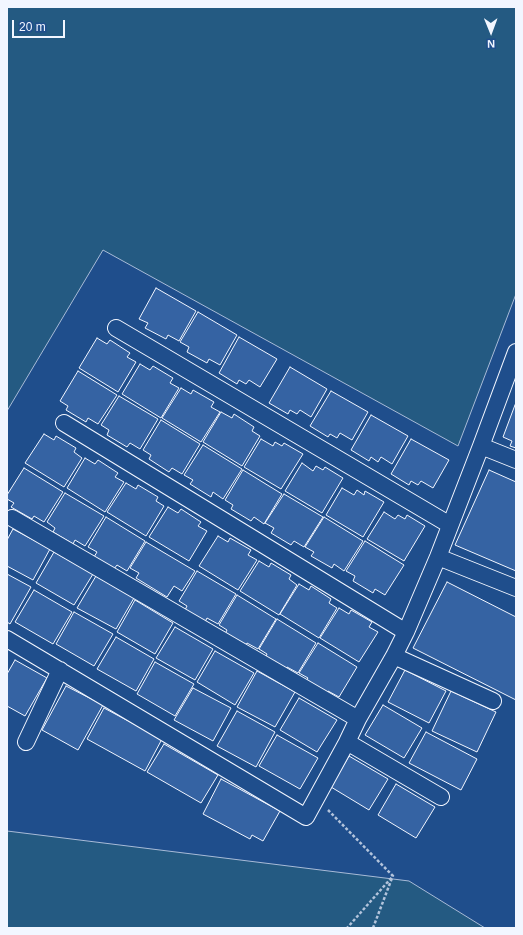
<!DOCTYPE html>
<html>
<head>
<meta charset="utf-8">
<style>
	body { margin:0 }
	#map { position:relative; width:523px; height:935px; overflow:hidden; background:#1f4e8c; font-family:Arial,sans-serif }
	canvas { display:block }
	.frame { position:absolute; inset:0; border:8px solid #f2f6ff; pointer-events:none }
	.north { position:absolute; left:471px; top:12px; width:40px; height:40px; -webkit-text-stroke:3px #1f4e8c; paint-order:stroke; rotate:179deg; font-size:11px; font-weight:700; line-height:16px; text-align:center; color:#f2f6ff }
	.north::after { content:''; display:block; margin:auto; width:14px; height:18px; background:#f2f6ff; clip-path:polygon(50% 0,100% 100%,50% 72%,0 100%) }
	.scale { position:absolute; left:12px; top:20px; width:53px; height:18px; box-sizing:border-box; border:2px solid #f2f6ff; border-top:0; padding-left:5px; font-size:12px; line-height:14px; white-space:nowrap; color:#f2f6ff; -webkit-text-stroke:3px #1f4e8c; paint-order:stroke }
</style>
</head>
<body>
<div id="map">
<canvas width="523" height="935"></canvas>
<div class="frame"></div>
<div class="north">N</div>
<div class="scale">20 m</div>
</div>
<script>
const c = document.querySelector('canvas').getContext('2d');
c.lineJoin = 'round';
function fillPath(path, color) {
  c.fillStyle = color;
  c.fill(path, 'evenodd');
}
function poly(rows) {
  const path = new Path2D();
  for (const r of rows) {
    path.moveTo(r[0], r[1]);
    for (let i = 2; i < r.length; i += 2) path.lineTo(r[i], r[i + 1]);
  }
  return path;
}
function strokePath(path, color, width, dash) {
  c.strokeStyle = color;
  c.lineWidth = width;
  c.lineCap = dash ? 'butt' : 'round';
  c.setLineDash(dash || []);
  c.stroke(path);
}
const green = poly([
	[7,7,516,7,516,294,458,446,103,250,7,411,7,7],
	[7,831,409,881,485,928,7,928,7,831]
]);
const building = poly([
	[156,288,196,311,179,341,168,335,166,339,145,328,148,323,139,319,156,288],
	[198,312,237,335,220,365,209,359,207,363,187,352,189,347,180,342,198,312],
	[239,337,277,359,260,387,249,380,246,384,239,380,237,384,219,373,239,337],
	[97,338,107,344,110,340,130,353,127,357,136,362,118,392,79,368,97,338],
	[140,364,150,370,153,366,173,378,170,383,179,388,161,418,122,394,140,364],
	[290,367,327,389,311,417,300,410,297,414,290,410,288,414,269,403,290,367],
	[78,371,117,395,98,424,88,418,86,422,66,410,68,406,60,401,78,371],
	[181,388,191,394,193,390,214,402,211,407,220,412,201,442,162,418,181,388],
	[331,391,368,412,352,440,340,433,337,438,330,434,328,437,310,426,331,391],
	[119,396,158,419,140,449,130,443,127,447,107,435,109,430,101,425,119,396],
	[515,405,516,405,516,448,510,446,512,441,503,437,515,405],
	[221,412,232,418,234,414,254,427,252,431,260,436,242,466,203,442,221,412],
	[371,415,408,436,392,464,381,457,378,462,371,457,369,461,351,450,371,415],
	[161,420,200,444,182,474,172,468,169,472,149,459,151,455,143,450,161,420],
	[44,434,54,440,56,436,76,448,74,452,82,458,64,487,25,463,44,434],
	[261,439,273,446,275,442,282,446,284,443,303,454,281,489,244,467,261,439],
	[411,439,449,460,433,488,421,481,418,485,411,481,409,485,391,474,411,439],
	[203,445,242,469,223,499,213,492,211,497,190,484,193,480,184,475,203,445],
	[85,458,95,464,98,460,118,473,115,477,124,482,105,512,67,488,85,458],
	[302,463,313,471,316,466,323,470,325,467,343,478,322,513,285,491,302,463],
	[24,468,63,492,44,522,34,516,32,519,11,507,14,503,7,499,7,495,24,468],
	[243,470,282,494,264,524,254,517,251,521,231,509,233,505,225,500,243,470],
	[489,470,516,482,516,571,455,545,489,470],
	[126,483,136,489,138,485,158,497,156,501,164,506,146,536,107,512,126,483],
	[342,488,354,495,357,490,364,495,365,491,384,502,363,537,326,515,342,488],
	[65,493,104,516,85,546,75,540,73,544,53,532,55,528,47,522,65,493],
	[284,494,323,517,304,547,294,541,291,545,271,533,274,528,265,523,284,494],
	[168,507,178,513,181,509,201,522,198,526,207,531,189,561,149,537,168,507],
	[384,512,395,519,398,515,405,519,407,515,425,526,404,561,367,539,384,512],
	[106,517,145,541,127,571,117,565,114,569,94,557,97,552,88,547,106,517],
	[324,517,363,541,344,571,334,564,332,568,311,556,314,552,305,547,324,517],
	[13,529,50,549,33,580,7,566,7,540,13,529],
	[218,536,228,542,230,538,251,550,248,555,257,560,238,590,199,566,218,536],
	[365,541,404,565,385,595,375,589,373,593,353,581,355,576,346,571,365,541],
	[146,542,195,571,182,591,174,586,167,597,136,578,139,573,130,568,146,542],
	[54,552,93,574,74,605,36,583,54,552],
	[259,561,269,567,271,563,291,575,289,579,297,585,279,615,240,591,259,561],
	[197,571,236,594,218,624,207,618,205,622,185,610,187,606,179,601,197,571],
	[7,574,31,587,10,624,7,622,7,574],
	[96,576,134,598,116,629,77,608,96,576],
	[447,582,516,617,516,700,413,648,447,582],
	[299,584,309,590,311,586,331,599,329,603,337,608,319,638,280,614,299,584],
	[34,590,72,612,53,644,15,622,34,590],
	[237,595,276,619,258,649,247,643,245,647,225,634,227,630,219,625,237,595],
	[135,600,173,623,155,654,117,632,135,600],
	[339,608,349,614,351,610,372,622,369,627,378,632,359,662,320,638,339,608],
	[74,612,113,634,94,666,56,644,74,612],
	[277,619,316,643,298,673,287,667,285,671,265,659,267,654,259,649,277,619],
	[175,627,213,649,195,680,156,658,175,627],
	[116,637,154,659,136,691,97,669,116,637],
	[318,643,357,667,339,697,328,691,326,695,305,682,308,678,299,673,318,643],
	[215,651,254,673,235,705,197,682,215,651],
	[15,660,47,678,25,716,7,706,7,674,15,660],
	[155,662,194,684,175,716,137,694,155,662],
	[405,670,446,691,429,723,388,702,405,670],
	[257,671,295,692,275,727,237,707,257,671],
	[66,686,103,705,78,750,42,730,66,686],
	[193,688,231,708,213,741,174,720,193,688],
	[451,691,496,712,477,752,432,731,451,691],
	[299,698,337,720,317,752,280,730,299,698],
	[383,705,422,728,404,758,365,735,383,705],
	[104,708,162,739,145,771,87,739,104,708],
	[237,711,275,732,256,767,217,746,237,711],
	[426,732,477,759,461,790,409,763,426,732],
	[277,735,318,758,300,789,259,766,277,735],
	[164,744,218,775,201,803,147,772,164,744],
	[349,756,388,779,369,810,331,787,349,756],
	[221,779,280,811,263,841,252,835,250,839,203,814,221,779],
	[396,784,435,807,416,838,378,815,396,784]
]);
const path = poly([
	[328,810,393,876,347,928],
	[373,928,392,878]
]);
const street = poly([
	[116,328,450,525],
	[64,423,406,632],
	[481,446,516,460],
	[12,518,358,719],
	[438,557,516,588],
	[7,639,306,817,347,742,358,719,394,656,406,632,438,557,481,446,516,352],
	[394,656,493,701],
	[26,742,60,670],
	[347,742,441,797]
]);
fillPath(green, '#245a82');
strokePath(green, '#a8bbd7', 1);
fillPath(building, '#3563a3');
strokePath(building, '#f2f6ff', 1);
strokePath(street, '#f2f6ff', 18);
strokePath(path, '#b3c4dc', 2.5, [3, 2]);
strokePath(street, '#1f4e8c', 16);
</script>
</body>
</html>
